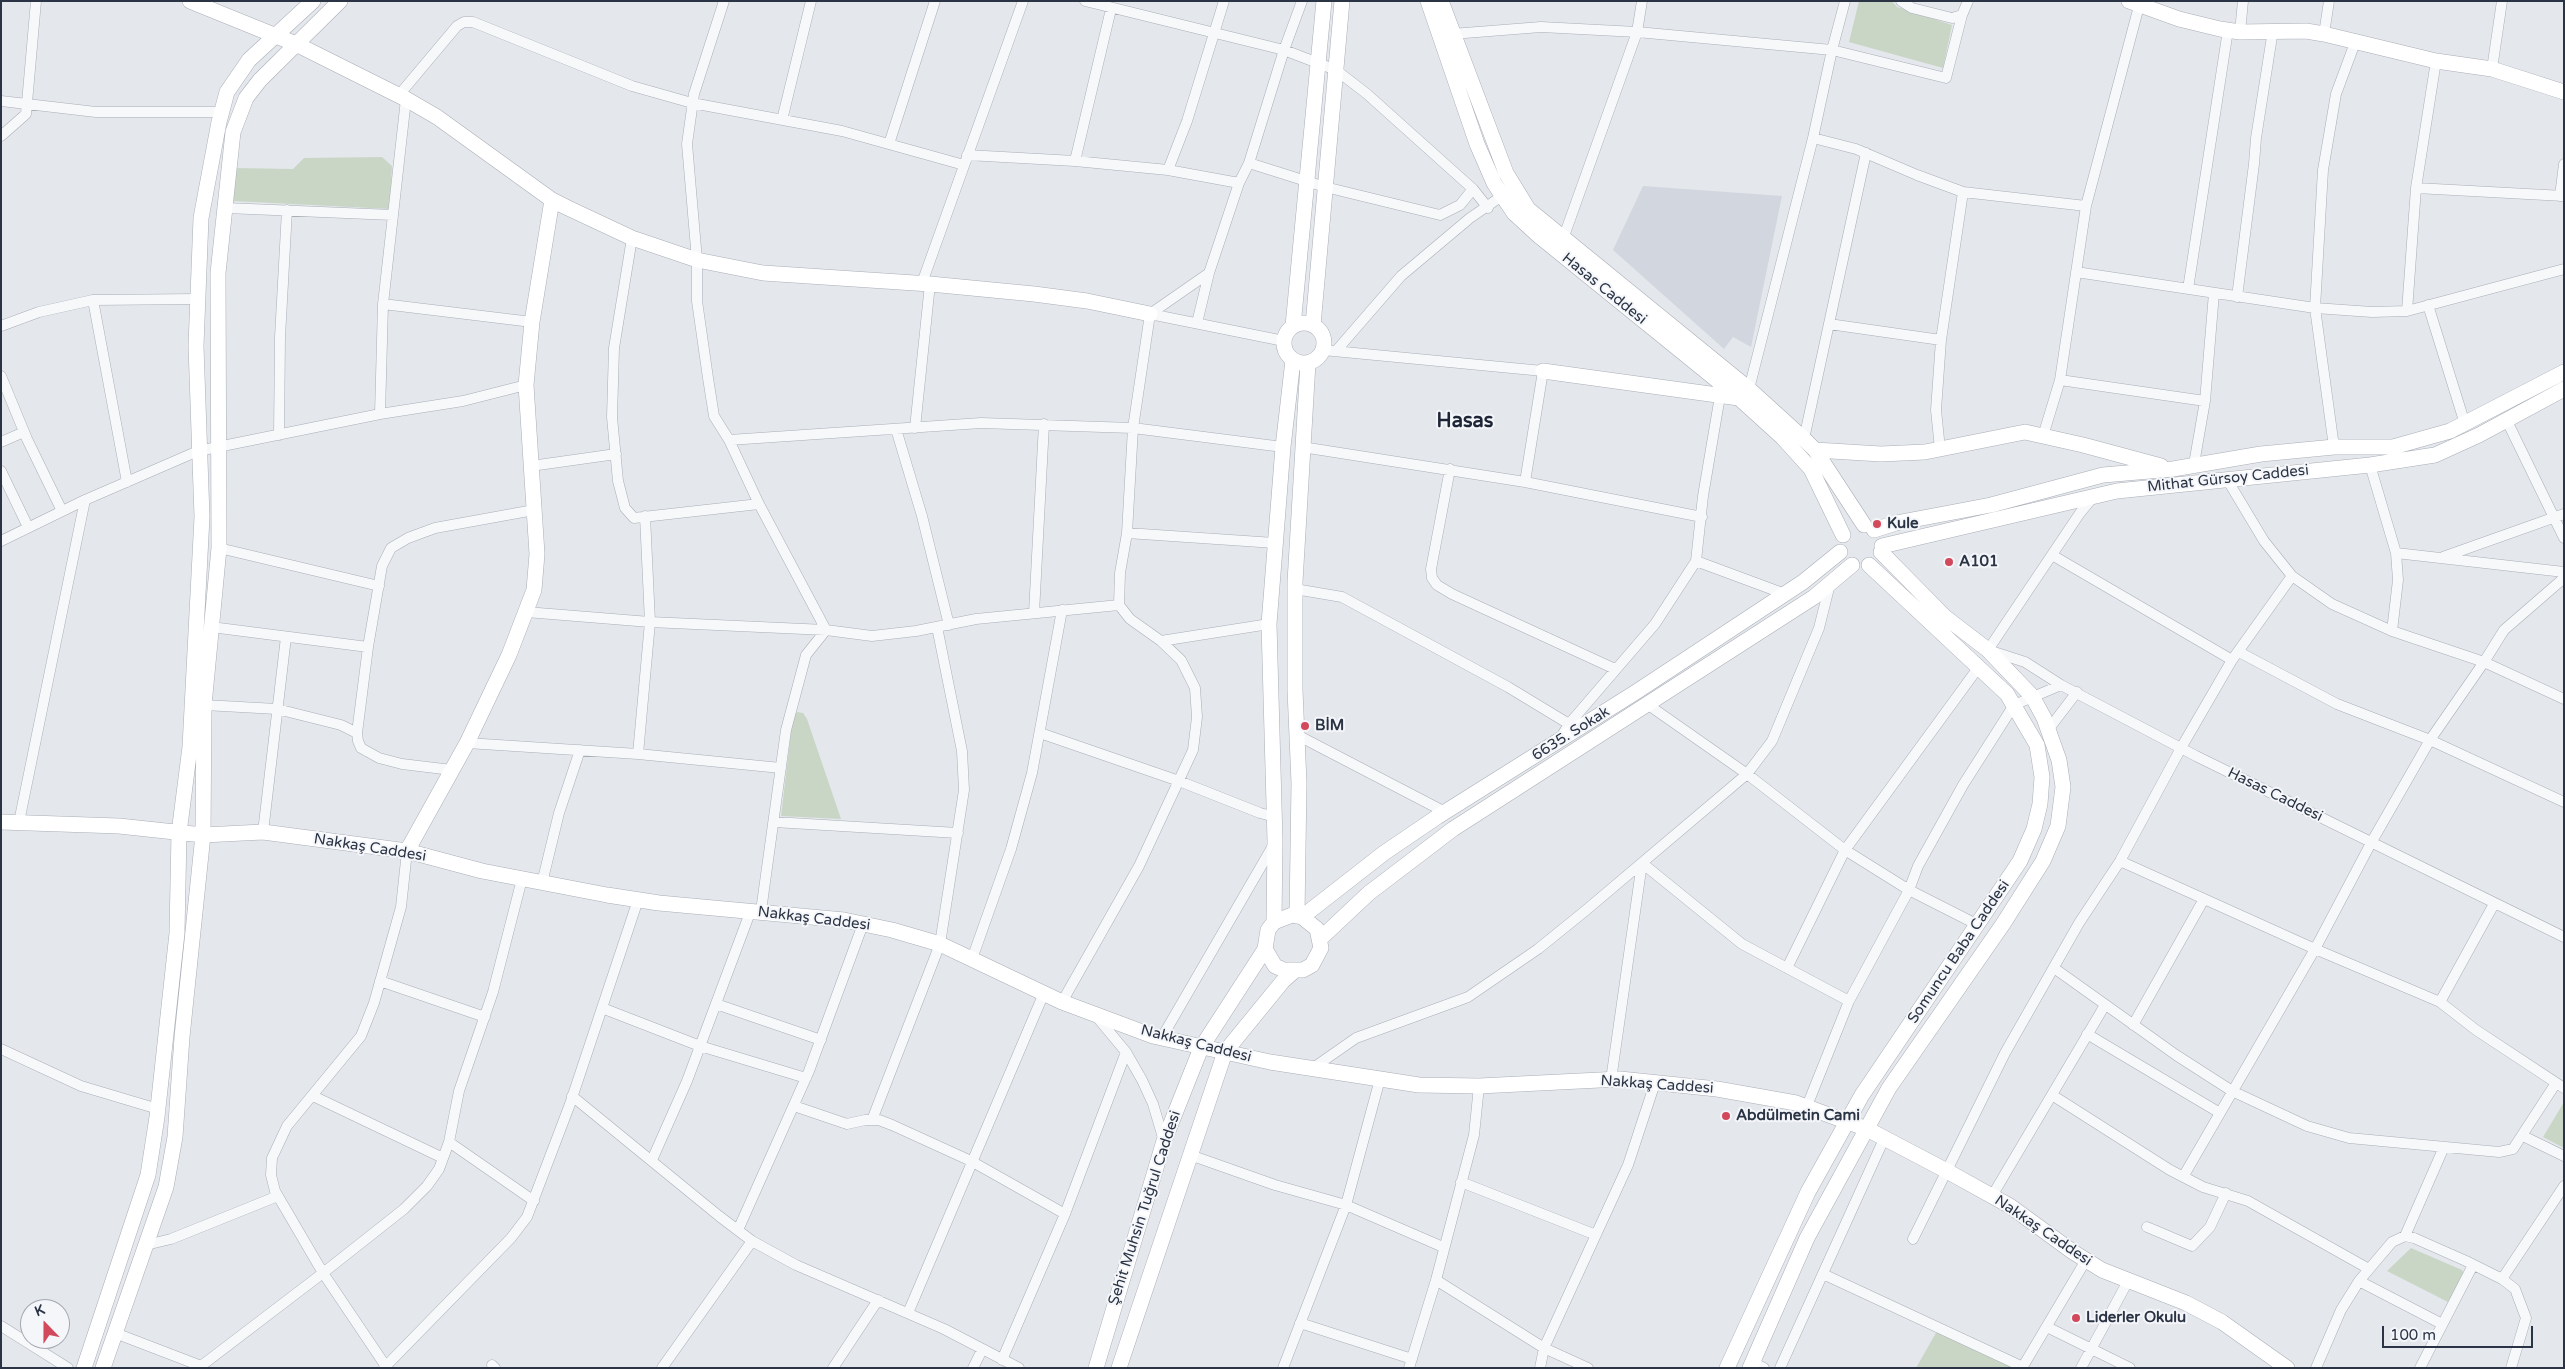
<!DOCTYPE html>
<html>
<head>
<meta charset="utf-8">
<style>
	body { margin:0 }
	#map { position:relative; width:2565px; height:1369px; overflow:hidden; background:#e4e7ec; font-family:"Varela Round",sans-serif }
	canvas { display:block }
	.frame { position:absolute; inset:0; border:2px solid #2b3445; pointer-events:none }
	.north { position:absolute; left:20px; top:1299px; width:50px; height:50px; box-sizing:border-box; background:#f4f6f9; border:1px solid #a4a8b1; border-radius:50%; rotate:338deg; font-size:14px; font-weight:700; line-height:20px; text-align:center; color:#2b3445 }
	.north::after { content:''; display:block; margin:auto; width:18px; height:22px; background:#d1495b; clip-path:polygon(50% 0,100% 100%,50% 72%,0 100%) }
	.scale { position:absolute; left:2382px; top:1326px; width:151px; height:22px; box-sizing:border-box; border:2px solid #2b3445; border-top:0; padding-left:6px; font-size:15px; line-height:18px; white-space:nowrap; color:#2b3445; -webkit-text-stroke:4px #f4f6f9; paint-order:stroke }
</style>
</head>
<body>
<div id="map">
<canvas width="2565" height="1369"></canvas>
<div class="frame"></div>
<div class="north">K</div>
<div class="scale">100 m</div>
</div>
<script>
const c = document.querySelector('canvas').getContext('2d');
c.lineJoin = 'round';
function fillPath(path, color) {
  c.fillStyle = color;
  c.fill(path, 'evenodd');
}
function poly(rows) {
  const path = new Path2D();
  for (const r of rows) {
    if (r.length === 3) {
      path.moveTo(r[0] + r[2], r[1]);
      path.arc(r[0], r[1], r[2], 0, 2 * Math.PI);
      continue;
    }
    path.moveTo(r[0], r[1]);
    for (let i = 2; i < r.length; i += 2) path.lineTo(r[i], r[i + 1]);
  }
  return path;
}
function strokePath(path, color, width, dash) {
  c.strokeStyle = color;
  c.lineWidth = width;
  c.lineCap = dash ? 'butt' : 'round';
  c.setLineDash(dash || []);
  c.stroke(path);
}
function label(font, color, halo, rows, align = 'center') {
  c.font = font + ' "Varela Round",sans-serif';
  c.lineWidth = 4;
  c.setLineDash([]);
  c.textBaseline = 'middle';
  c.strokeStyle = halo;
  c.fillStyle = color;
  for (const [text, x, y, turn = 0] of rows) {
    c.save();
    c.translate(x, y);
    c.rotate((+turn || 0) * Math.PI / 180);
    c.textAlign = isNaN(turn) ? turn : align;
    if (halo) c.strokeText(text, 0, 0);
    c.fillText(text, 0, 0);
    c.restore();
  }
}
const built = poly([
	[1643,186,1782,196,1751,347,1733,337,1724,349,1613,250]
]);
const green = poly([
	[1859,1,1892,1,1897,7,1952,25,1943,68,1849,42],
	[382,157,392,166,390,209,233,201,235,168,293,169,304,158],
	[797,712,803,713,807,719,841,819,781,816,793,716],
	[2564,1102,2564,1148,2543,1137],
	[2411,1248,2462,1270,2464,1275,2448,1302,2387,1271],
	[1937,1331,2017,1368,1916,1368]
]);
const street = poly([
	[724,1,694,94,687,144,697,260,697,301,708,378,714,416,729,440,759,504,826,630,806,655,786,730,761,911],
	[1085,1,1284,50,1302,1],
	[1901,1,1912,8,1952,18,1962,15,1968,1],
	[2240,32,2243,1],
	[1452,34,1541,27,1637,32,1832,50,1946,78,1962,15],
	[2324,34,2329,1],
	[2492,69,2502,1],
	[399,95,457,26,464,22,473,22,632,86,692,103,842,131,964,165],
	[1,101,96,112,221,112],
	[782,120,811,1],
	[1,136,26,114,36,1],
	[1813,138,1856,149,1917,175,1963,192,2086,206],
	[889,144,935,1],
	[967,155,1075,161,1168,170,1239,183],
	[1075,161,1111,9],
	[1249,163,1325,187,1440,215,1460,205,1473,189],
	[1168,170,1187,121,1224,1],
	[2416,188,2564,196],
	[2560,196,2564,164],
	[226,208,393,215],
	[632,238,614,348,612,417,618,481,625,508,634,518,759,504],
	[1563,239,1637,32,1642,1],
	[2076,272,2315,308,2372,312,2407,311,2564,269],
	[922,283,1023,1],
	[2188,289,2228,30],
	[2237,297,2254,164,2256,138,2273,30],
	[93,300,127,482],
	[383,304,532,322],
	[2428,305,2465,424],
	[2407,311,2416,188,2436,61],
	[1150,314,1284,341],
	[1197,323,1209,273,1239,183,1249,163,1284,50,1336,70,1367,94,1473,189,1488,208],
	[1829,324,1941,340,1936,410,1940,449],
	[1,326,39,312,93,300,198,299],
	[1941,340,1963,192],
	[1323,350,1543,371,1525,482],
	[1336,351,1401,276,1470,218,1502,196],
	[1,376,27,439,62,511],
	[2060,380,2205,401],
	[1746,392,1749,389,1813,138,1832,50,1845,1],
	[380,414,383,304,406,99],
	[2506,419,2564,538],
	[915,428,930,284],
	[896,429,922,516,949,625],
	[279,435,280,337,287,210],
	[2043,436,2060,380,2086,206,2139,6],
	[1804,439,1866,153],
	[729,440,981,423,1133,428,1283,447],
	[1,442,24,432],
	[1302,447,1525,482,1702,517],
	[2334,447,2315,308,2323,170,2336,94,2356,40],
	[2194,464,2205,401,2214,293],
	[2370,465,2396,553,2398,580,2392,631],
	[531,466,616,454],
	[1450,469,1431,569,1432,578,1437,585,1452,594,1615,669],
	[1,471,28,527],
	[2228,481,2264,541,2292,576,2332,604,2392,631,2484,662,2564,699],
	[2094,496,2080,513,1988,650,2025,662,2061,685,2196,756,2564,937],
	[1127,533,1275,543],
	[1,541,85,500,198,451,380,414,463,401,526,385],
	[219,548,379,586],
	[2396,553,2564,572],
	[2052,555,2232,660],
	[2443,557,2564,514],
	[1696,561,1785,594],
	[1295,589,1342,597,1508,687,1569,724],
	[526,612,650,622,826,630,872,636,916,631,976,619,1119,605],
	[1034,613,1044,424],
	[211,627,368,647],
	[1161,641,1269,624],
	[2239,652,2337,704,2430,740,2564,802],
	[1647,704,1747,774,1845,850,1909,890,1978,925],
	[204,705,277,709,341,725,357,733],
	[2048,730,2077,692],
	[1040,733,1179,781,1260,813,1275,817],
	[1297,735,1445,812],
	[1561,737,1569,724,1655,624,1696,561,1703,496,1720,396],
	[467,743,638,754,781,768],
	[638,754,650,622,645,516],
	[452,770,402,764,379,758,361,748,358,741,357,733,368,647,382,566,391,548,408,538,435,528,534,510],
	[19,822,85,500],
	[774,822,958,833],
	[263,832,286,637],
	[2120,861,2315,949,2440,1002,2476,1030,2564,1088],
	[1642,863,1742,944,1849,1001],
	[542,883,559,813,580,750],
	[972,959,1011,849,1032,773,1062,610],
	[1787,968,1845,850,1978,668],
	[2054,968,2176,1055,2232,1091,2307,1126,2349,1138,2499,1152,2513,1149,2556,1083],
	[380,981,485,1017],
	[1062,1002,1139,866,1193,750,1197,717,1195,688,1181,660,1161,641,1130,619,1119,605,1120,573,1127,533,1133,428,1150,314,1209,273],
	[2440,1002,2494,904],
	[716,1004,821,1040],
	[602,1008,700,1046,806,1078],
	[1096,1016,1126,1052,1142,1080,1153,1104,1164,1141],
	[2133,1025,2204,899],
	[2087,1034,2220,1113],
	[1161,1039,1274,844],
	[1,1049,81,1086,158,1109],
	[1313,1068,1356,1038,1468,997,1538,949,1585,911,1747,774,1772,741,1819,628,1830,584],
	[1611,1080,1642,863],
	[2052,1095,2170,1170,2203,1187,2248,1201,2369,1269],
	[313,1096,443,1158],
	[572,1096,719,1216,752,1241,796,1265,944,1329,1019,1368],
	[794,1106,847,1124,865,1120,879,1120,892,1125,971,1161,1065,1214],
	[1807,1106,1849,1001,1909,890,1918,866,1963,785,2014,705,2061,685],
	[872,1120,940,944,964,790,962,751,937,627],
	[2523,1136,2564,1156],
	[449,1142,534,1201],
	[1190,1155,1275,1185,1346,1205,1443,1247],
	[652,1160,687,1081,751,910],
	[2183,1177,2315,949,2371,843,2430,740,2484,662,2504,630,2564,578],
	[1461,1182,1596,1235],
	[1992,1196,2105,1005],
	[2147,1227,2192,1246,2210,1227,2226,1193],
	[738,1230,809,1071,863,924],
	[2405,1236,2444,1147],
	[1913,1239,2005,1053,2079,923,2120,861,2181,748,2232,660,2292,576],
	[146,1245,171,1239,278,1196],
	[1823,1274,2023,1367],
	[2502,1279,2564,1186],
	[1436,1280,1544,1348,1588,1368],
	[2359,1281,2442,1324],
	[908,1313,1044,993],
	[1300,1323,1412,1359],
	[1,1326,68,1368],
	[2047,1327,2130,1368],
	[115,1333,201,1366,323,1273,404,1209,427,1186,439,1169,449,1142,459,1091,493,992,522,879],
	[1002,1360,1065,1214,1126,1052],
	[1752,1362,1764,1368],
	[492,1365,495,1368],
	[384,1368,511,1238,527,1217,570,1104,638,900],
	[387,1368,323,1273,275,1191,271,1175,272,1158,287,1126,361,1036,374,1003,401,907,407,851],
	[662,1368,752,1241],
	[833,1368,878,1300],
	[973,1368,982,1350],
	[1283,1368,1346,1205,1380,1079],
	[1409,1368,1436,1280,1474,1135,1479,1086],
	[1540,1368,1544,1348,1628,1165,1655,1083],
	[1780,1368,1884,1139],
	[2022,1368,2086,1260],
	[2081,1368,2128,1281],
	[2316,1368,2341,1310,2359,1281,2392,1242,2405,1236,2414,1238,2466,1261,2502,1279,2515,1289,2526,1318,2511,1368],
	[2420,1368,2473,1265]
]);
const secondary = poly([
	[190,1,296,44,406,99,437,117,552,200,568,208,632,238,697,260,763,273,930,284,1034,294,1087,301,1150,314],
	[1428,1,1477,144,1494,183,1514,213,1539,236,1739,398,1782,437,1811,469,1843,535],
	[1441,1,1506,173,1528,209,1749,389,1804,439,1815,450,1864,525],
	[2129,1,2179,19,2220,29,2240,32,2306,31,2324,34,2436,61,2492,69,2564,92],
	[1304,343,20],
	[1313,325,1342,1],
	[1293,326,1324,1],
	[1543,371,1739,398],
	[1815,450,1881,454,1925,452,2025,432,2083,445,2161,466],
	[1874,530,1896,523,1991,505,2103,475,2173,469,2261,454,2334,447,2393,447,2450,431,2564,372],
	[1882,546,2117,491,2370,465,2435,455,2479,435,2564,389],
	[1,822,119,826,203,835,263,832,407,851,482,871,607,895,659,903,844,920,892,930,940,944,1062,1002,1153,1036,1270,1062,1419,1085,1479,1086,1620,1079,1717,1089,1796,1103,1867,1129,1945,1170,2010,1206,2073,1252,2102,1270,2186,1303,2222,1322,2287,1368],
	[407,851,467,743,509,655,534,590,537,554,526,385,532,322,552,200],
	[1297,916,1299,783,1295,690,1295,582,1308,363],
	[1302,917,1384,853,1437,817,1636,692,1803,582,1840,552],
	[1274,922,1292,915,1302,917,1317,929,1321,948,1312,965,1303,970,1284,970,1275,966,1265,949,1268,930,1274,922,1275,841,1269,624,1283,447,1293,360],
	[1321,938,1369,893,1453,829,1814,597,1852,565],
	[84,1368,148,1175,157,1117,177,933,179,833,190,747,202,517,196,346,201,218,219,122,227,92,249,60,313,1],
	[103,1368,166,1187,175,1137,182,1037,203,835,204,705,219,548,218,273,233,132,246,98,260,80,340,1],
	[1096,1368,1164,1141,1201,1048,1265,949],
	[1119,1368,1225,1052,1283,981,1293,972],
	[1727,1368,1808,1192,1862,1095,2020,861,2034,829,2040,804,2042,777,2037,745,2007,694,1869,565],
	[1750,1368,1807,1238,1889,1088,2003,924,2043,861,2058,826,2063,787,2059,760,2044,718,2032,696,1988,650,1945,617,1881,552]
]);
const markers = [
	[1877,524,5,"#d1495b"],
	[1949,562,5,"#d1495b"],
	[1305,726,5,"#d1495b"],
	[1726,1116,5,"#d1495b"],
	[2076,1318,5,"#d1495b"]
];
const streetNames = [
	["Hasas Caddesi",1604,289,39],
	["Mithat Gürsoy Caddesi",2228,479,-6],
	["6635. Sokak",1571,734,-32],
	["Hasas Caddesi",2275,795,26],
	["Nakkaş Caddesi",370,848,9],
	["Nakkaş Caddesi",814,919,7],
	["Somuncu Baba Caddesi",1959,952,-56],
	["Nakkaş Caddesi",1196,1044,14],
	["Nakkaş Caddesi",1657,1085,4],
	["Şehit Muhsin Tuğrul Caddesi",1145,1208,-72],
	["Nakkaş Caddesi",2043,1231,34]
];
const poiNames = [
	["Kule",1887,524],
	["A101",1959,562],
	["BİM",1315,726],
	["Abdülmetin Cami",1736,1116],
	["Liderler Okulu",2086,1318]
];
const districtNames = [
	["Hasas",1465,422]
];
fillPath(built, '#d2d6de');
fillPath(green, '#c9d6c5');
strokePath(street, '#a9aeb7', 11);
strokePath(secondary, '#a9aeb7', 16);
strokePath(street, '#f7f8fa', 10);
strokePath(secondary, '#fff', 15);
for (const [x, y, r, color] of markers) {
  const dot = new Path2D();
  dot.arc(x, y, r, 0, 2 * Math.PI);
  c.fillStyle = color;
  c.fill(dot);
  strokePath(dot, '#f4f6f9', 2);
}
label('15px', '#2b3445', '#f4f6f9', streetNames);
label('bold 15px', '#2b3445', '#f4f6f9', poiNames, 'left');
label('bold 20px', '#1d2536', '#f4f6f9', districtNames);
</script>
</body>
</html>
